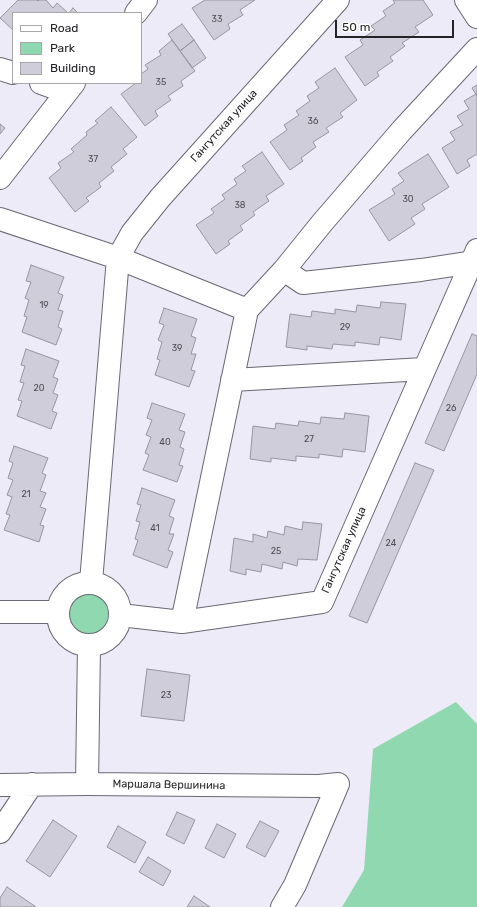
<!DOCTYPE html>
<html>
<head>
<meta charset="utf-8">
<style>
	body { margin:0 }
	#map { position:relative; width:477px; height:907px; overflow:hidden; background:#ecebf7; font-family:Rubik,sans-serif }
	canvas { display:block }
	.legend { position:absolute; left:12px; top:12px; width:130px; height:72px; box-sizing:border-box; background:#fff; border:1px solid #a7a7a9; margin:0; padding:5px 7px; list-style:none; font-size:12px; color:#242428 }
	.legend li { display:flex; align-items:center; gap:8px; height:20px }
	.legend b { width:20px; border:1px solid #a7a7a9 }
	.scale { position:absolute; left:335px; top:20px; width:119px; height:18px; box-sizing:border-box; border:2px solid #242428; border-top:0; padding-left:5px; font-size:12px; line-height:14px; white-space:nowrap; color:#242428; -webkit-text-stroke:3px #fff; paint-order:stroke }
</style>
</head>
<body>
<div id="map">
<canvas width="477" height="907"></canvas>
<ul class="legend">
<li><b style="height:5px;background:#fff"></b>Road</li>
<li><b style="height:11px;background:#8fd8b0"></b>Park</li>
<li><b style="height:11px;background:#cecdd9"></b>Building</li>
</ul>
<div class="scale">50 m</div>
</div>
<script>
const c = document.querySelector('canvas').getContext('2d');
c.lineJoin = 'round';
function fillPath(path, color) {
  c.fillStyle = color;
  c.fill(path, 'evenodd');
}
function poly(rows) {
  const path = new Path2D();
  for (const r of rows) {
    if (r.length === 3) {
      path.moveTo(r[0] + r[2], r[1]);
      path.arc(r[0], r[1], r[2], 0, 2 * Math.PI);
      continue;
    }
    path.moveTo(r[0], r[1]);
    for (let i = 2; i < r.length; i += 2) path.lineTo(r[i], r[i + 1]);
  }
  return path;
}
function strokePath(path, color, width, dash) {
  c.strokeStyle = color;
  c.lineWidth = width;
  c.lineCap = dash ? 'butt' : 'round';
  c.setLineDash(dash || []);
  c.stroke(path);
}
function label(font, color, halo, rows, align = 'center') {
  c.font = font + ' Rubik,sans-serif';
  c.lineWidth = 4;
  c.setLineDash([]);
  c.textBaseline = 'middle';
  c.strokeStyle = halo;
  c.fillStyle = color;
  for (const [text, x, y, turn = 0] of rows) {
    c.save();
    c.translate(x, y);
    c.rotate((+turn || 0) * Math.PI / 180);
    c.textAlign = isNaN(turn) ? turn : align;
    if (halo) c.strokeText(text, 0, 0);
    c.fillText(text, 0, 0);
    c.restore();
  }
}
const green = poly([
	[87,614,21],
	[456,702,477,724,477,907,342,907,364,870,373,749]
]);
const building = poly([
	[18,0,37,0,38,1,39,0,46,0,53,8,57,3,68,13,13,13,13,30,0,18,18,0],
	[205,0,255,0,240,10,243,15,228,24,230,29,214,40,192,8,205,0],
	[393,0,423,0,433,15,415,27,419,32,402,43,405,46,390,57,393,61,377,72,379,76,365,86,345,57,363,45,360,40,375,30,371,26,386,16,383,11,395,3,393,0],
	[73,8,78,13,69,13,73,8],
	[182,24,194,40,180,51,168,34,182,24],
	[172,40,195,71,181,81,183,86,168,96,171,100,155,111,158,116,145,126,121,94,136,83,141,83,141,74,148,69,145,65,161,55,159,51,172,40],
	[194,40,206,58,192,68,180,51,194,40],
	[335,68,357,100,340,113,343,117,326,128,329,132,313,142,316,147,301,158,303,161,290,170,270,142,287,130,284,125,299,115,296,111,310,101,307,96,319,88,315,82,335,68],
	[477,85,477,96,472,88,477,85],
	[476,94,477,96,477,154,467,160,470,166,457,174,442,148,455,140,450,132,463,125,457,116,469,109,464,101,476,94],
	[111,107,137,137,123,149,127,154,111,167,114,171,99,183,101,187,86,198,89,201,75,212,49,178,61,168,58,163,74,152,71,149,87,135,86,132,98,123,95,121,111,107],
	[0,124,5,128,0,134,0,124],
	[262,152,284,184,266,196,269,201,253,212,255,215,240,226,243,230,228,241,230,244,216,254,196,225,214,213,211,209,225,199,222,195,237,184,234,179,246,171,242,166,262,152],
	[428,154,449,187,422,204,425,209,411,218,415,224,389,241,369,210,395,194,392,189,404,181,398,173,428,154],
	[31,265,64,277,58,293,63,295,58,310,63,311,58,327,62,329,56,345,22,332,27,317,24,316,29,300,25,298,31,282,26,281,31,265],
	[381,302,406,304,401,340,380,337,379,345,355,342,355,346,333,344,332,349,307,346,307,350,286,347,290,314,311,317,312,311,335,314,335,309,356,312,357,305,380,308,381,302],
	[164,308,197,319,191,336,196,338,191,354,196,354,191,370,195,371,189,387,155,375,160,360,157,359,162,342,158,340,164,325,159,323,164,308],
	[472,334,477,336,477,374,444,451,425,443,472,334],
	[26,349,59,361,53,377,58,379,53,393,58,395,52,411,57,413,51,429,17,416,22,401,18,400,24,383,20,382,25,366,21,365,26,349],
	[152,403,185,414,179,430,185,432,180,447,184,449,179,465,183,466,177,482,143,470,149,455,145,453,151,437,146,435,152,420,147,418,152,403],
	[345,413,369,416,365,452,343,449,342,457,319,454,319,458,296,456,296,461,271,458,271,462,250,459,253,426,275,429,276,423,298,426,299,421,320,424,321,417,344,419,345,413],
	[14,446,48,458,42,473,46,475,40,491,46,493,40,507,46,509,40,525,44,526,39,542,4,530,10,515,6,514,12,497,7,495,13,480,8,478,13,463,9,461,14,446],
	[415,463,434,470,367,623,349,616,415,463],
	[142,488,175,500,169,516,174,518,169,534,174,534,168,550,173,552,167,568,133,555,138,540,135,539,140,522,136,521,141,505,137,504,142,488],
	[303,522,322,524,317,560,298,559,297,566,283,562,282,569,262,564,261,572,246,569,246,575,230,571,234,538,253,542,253,534,267,538,268,531,284,535,285,526,302,530,303,522],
	[147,669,190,675,184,721,141,716,147,669],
	[177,812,195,820,184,844,166,835,177,812],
	[53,820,77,836,50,877,26,861,53,820],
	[260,821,279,831,265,857,246,847,260,821],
	[217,824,236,834,224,858,205,848,217,824],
	[118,826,146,842,135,863,107,847,118,826],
	[148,857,171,871,163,886,139,872,148,857],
	[7,887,36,907,0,907,0,898,7,887],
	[194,896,210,907,187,907,194,896]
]);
const minor = poly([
	[466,0,477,17],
	[136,13,146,0],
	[0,69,13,73],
	[41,83,66,92],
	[0,178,74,83],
	[0,219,118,258,247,310],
	[284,270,303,283,421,270,473,262],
	[232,380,424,369],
	[91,582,118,258,132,233,160,198,338,0],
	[89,614,31],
	[0,612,58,612],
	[120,615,182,622,322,602,477,250],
	[182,622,247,310,284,270,322,223,402,130,477,49],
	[87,784,89,645],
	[0,785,87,784,319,786,338,784],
	[0,832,32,784],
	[282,907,295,885,338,784]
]);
const numberNames = [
	["33",217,19],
	["35",161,82],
	["36",313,121],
	["37",93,159],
	["30",408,199],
	["38",240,205],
	["19",44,305],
	["29",345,327],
	["39",177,348],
	["20",39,388],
	["26",451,408],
	["27",309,439],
	["40",165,442],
	["21",26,494],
	["41",155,528],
	["24",391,543],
	["25",276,551],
	["23",166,695]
];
const streetNames = [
	["Гангутская улица",224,126,-48],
	["Гангутская улица",344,550,-66],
	["Маршала Вершинина",169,785,1]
];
fillPath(green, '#8fd8b0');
fillPath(building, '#cecdd9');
strokePath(building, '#9695a0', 1);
strokePath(minor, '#696873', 24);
strokePath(minor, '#fff', 22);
label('9px', '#4e4e54', null, numberNames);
label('11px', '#242428', '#fff', streetNames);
</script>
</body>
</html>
